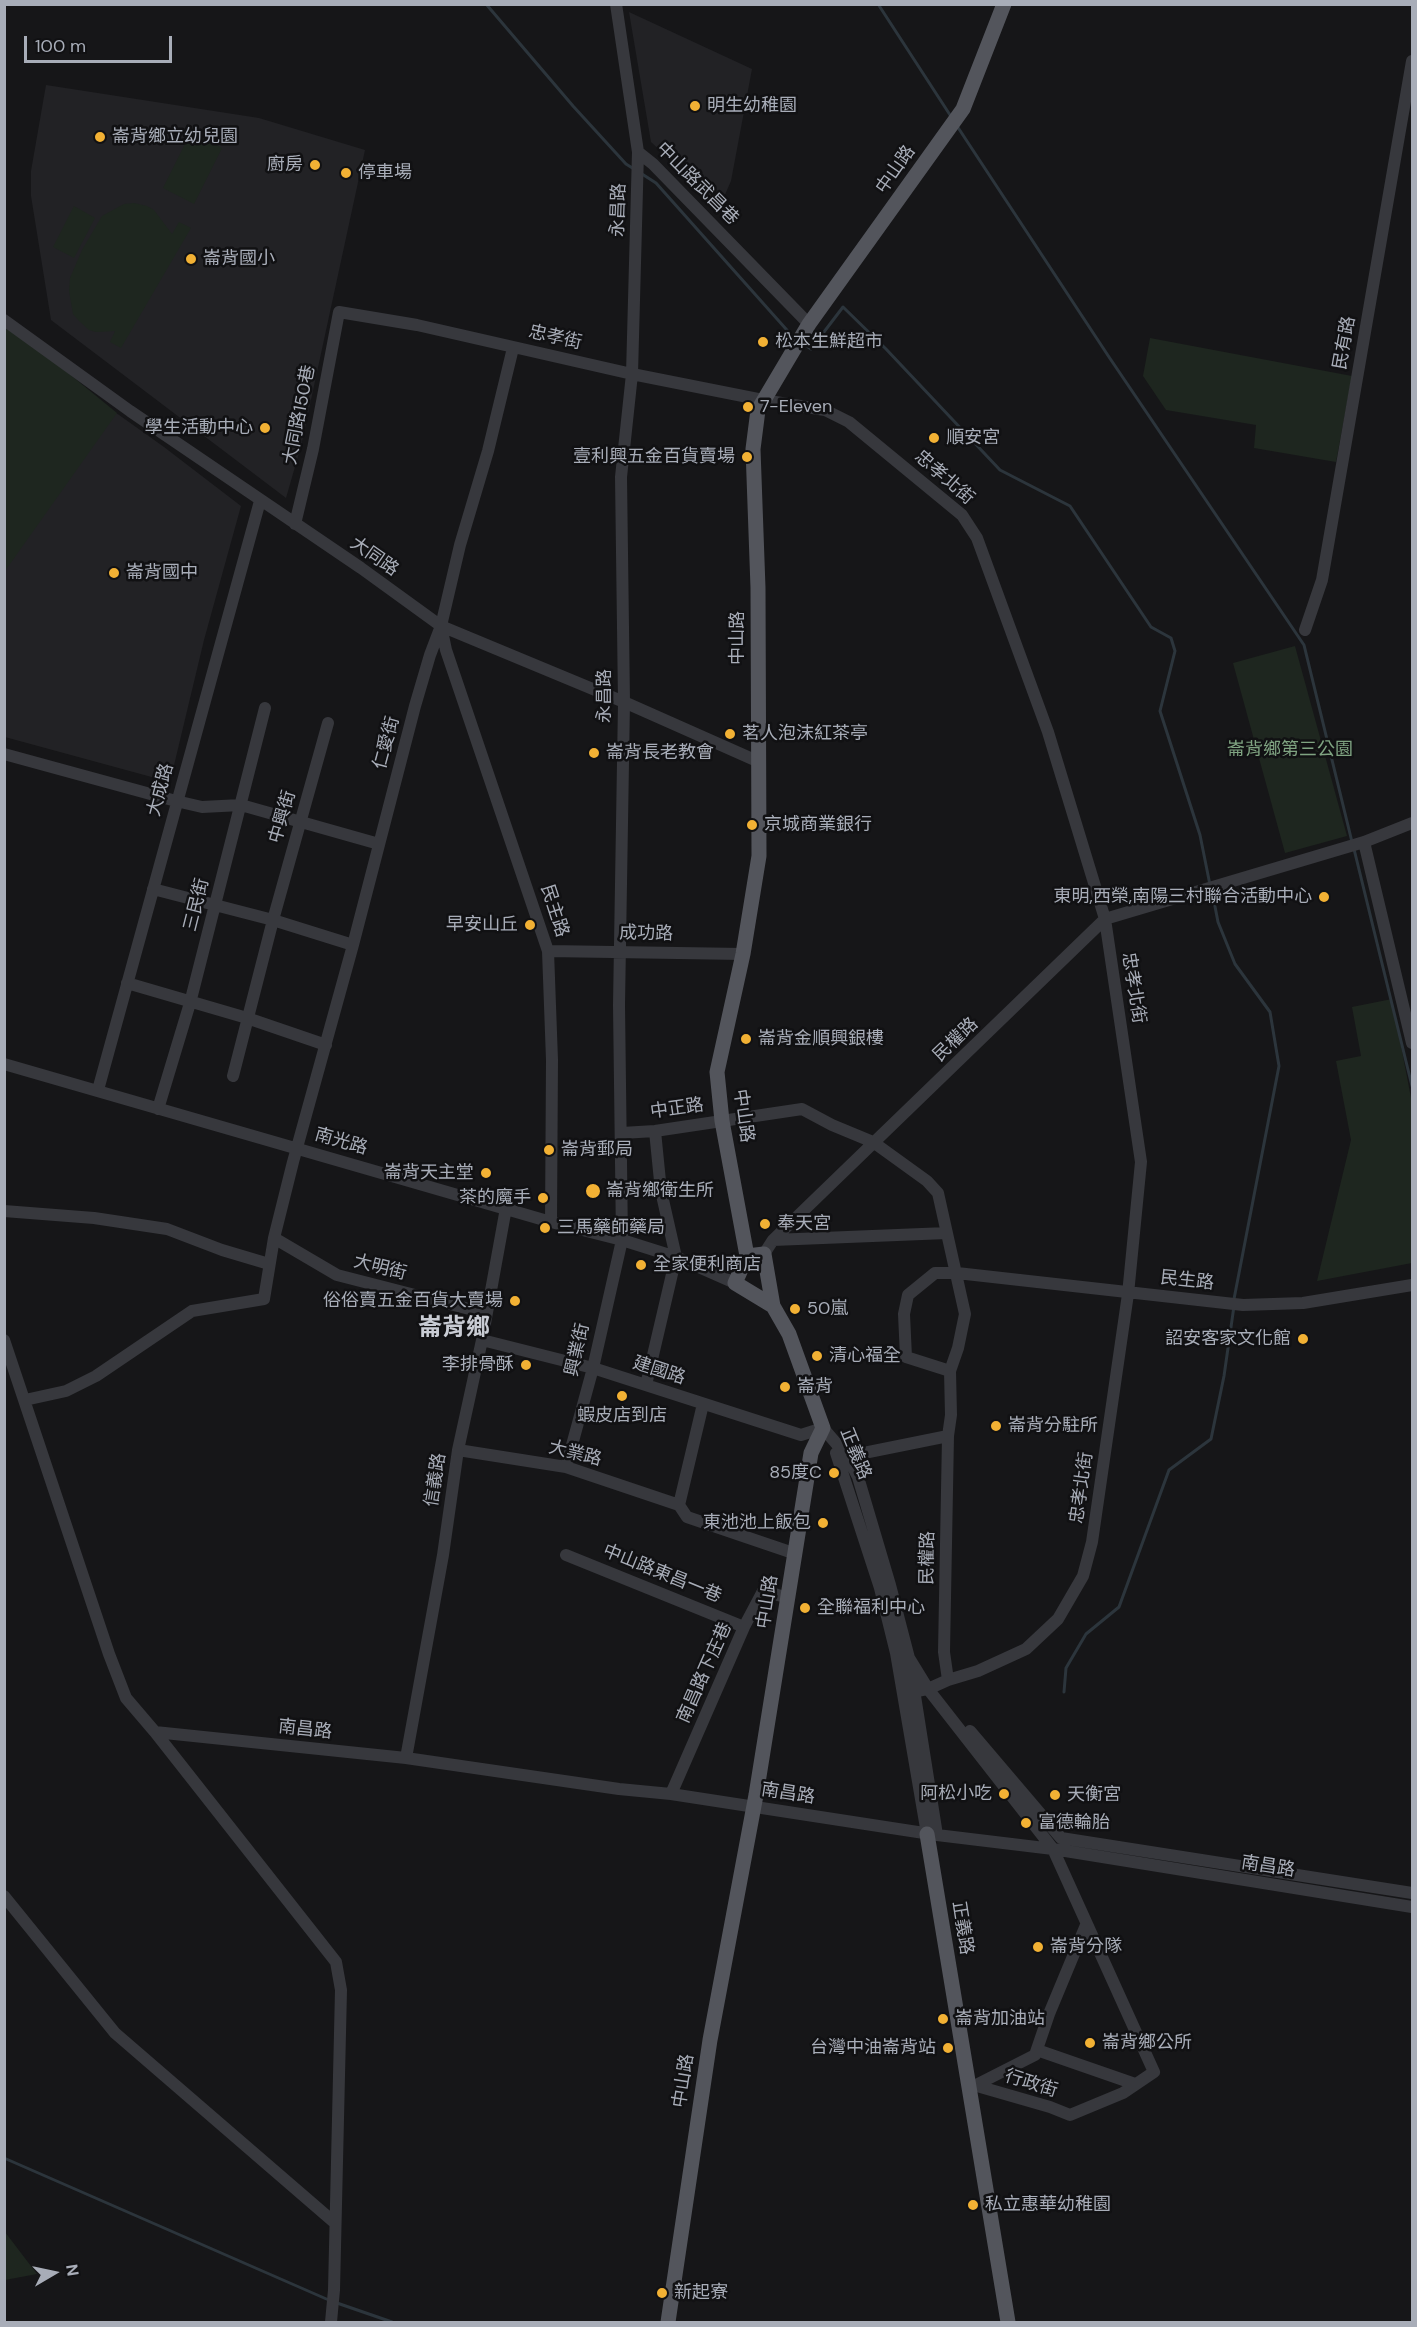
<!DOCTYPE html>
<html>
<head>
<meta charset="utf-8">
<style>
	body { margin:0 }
	#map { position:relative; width:1417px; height:2327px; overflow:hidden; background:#161618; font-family:"DM Sans",sans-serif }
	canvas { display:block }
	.frame { position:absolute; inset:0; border:6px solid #a8adb8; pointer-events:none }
	.north { position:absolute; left:24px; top:2243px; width:60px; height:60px; -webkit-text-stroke:4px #111113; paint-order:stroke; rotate:81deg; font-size:16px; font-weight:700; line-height:24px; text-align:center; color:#a8adb8 }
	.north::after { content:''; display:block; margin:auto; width:21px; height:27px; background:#a8adb8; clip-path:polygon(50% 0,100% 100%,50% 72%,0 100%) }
	.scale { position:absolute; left:24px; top:36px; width:148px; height:27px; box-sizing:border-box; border:3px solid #a8adb8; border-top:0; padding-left:8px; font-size:18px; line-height:21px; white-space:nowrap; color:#a8adb8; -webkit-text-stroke:4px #111113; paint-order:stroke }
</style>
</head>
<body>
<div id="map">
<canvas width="1417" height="2327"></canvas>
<div class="frame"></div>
<div class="north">N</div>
<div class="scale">100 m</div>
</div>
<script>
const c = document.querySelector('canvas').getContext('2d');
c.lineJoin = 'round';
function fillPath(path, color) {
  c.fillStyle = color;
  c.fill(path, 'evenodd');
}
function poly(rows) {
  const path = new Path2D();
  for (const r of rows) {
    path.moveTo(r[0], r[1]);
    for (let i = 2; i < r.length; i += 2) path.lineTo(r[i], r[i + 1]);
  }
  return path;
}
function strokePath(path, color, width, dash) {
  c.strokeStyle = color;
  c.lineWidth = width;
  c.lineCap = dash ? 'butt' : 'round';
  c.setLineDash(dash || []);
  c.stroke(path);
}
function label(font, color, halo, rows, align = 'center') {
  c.font = font + ' "DM Sans","Noto Sans TC",sans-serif';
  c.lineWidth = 5;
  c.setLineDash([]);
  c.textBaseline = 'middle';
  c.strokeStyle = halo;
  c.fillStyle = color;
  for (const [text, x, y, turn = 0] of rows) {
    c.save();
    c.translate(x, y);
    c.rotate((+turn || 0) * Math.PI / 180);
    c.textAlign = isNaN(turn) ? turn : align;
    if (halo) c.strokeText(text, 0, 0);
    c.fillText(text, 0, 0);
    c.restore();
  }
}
const built = poly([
	[629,12,752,69,731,181,720,206,651,142],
	[46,85,259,118,365,150,301,446,286,498,51,320,31,196,31,171],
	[4,333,164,447,241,506,204,640,170,782,5,737]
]);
const green = poly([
	[191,132,222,148,194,204,163,188],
	[134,203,147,206,154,210,172,234,179,222,191,228,121,348,110,342,115,331,96,332,89,330,79,321,73,314,69,291,70,278,82,250,102,216,124,204],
	[74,206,95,218,74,258,53,247],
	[5,327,51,359,117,413,5,571],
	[1150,338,1352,376,1336,462,1254,448,1256,425,1166,410,1143,376],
	[1295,646,1347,836,1285,853,1233,663],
	[1392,999,1412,1103,1412,1263,1317,1281,1351,1140,1336,1061,1361,1056,1352,1007],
	[4,2232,5,2232,37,2274,5,2280]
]);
const stream = poly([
	[486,4,573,106,626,164,634,169],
	[878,4,952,118],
	[957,126,1109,357,1304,645,1352,842],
	[642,174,656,183,794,338],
	[802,343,811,349,843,307,886,349,1000,470,1070,506,1151,627,1171,638,1175,651,1160,711,1200,835,1210,885],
	[1354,849,1412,1086],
	[1212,891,1218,922,1235,964,1270,1012,1279,1066,1234,1299],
	[1064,1692,1066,1668,1086,1634,1119,1607,1169,1470,1211,1439,1224,1376,1234,1306],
	[4,2158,331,2301],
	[337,2303,392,2322]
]);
const minor = poly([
	[638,152,653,164,809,324],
	[4,320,130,411,361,568,441,626,624,702,757,761],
	[295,524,313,449,339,312,417,325,632,374,763,400,825,410,849,422,962,515,977,538,1048,732,1105,919,1141,1162,1128,1294,1092,1542,1083,1576,1058,1619,1026,1649,978,1671,948,1680,928,1689,904,1694],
	[441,626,446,650,548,951,552,1060,551,1222],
	[1305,630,1322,580,1412,61],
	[4,754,176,801,202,807,241,805,379,844],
	[1364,842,1412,1043],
	[153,889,273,920,353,945],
	[548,951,743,954],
	[127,983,247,1018,326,1045],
	[4,1064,551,1222,622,1240,676,1257,735,1283],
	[233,1076,273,920,328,723],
	[98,1090,260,501],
	[158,1109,190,1003,265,708],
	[622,1133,655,1131,802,1109,832,1125,873,1142,927,1181,938,1193,965,1314,958,1348,950,1371,951,1415,948,1436,839,1458],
	[4,1211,94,1218,167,1229,222,1250,269,1264],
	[274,1238,337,1275,485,1313],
	[773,1240,947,1233],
	[764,1254,773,1240,1105,919,1364,842,1412,823],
	[4,1340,109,1654,126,1698,155,1732,336,1962,341,1990,334,2290,331,2322],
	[482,1340,593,1368,801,1435,823,1428],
	[950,1371,906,1357,904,1314,908,1295,935,1273,957,1273,1243,1305,1303,1303,1412,1285],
	[646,1385,676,1257,661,1191,655,1131],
	[25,1400,66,1391,96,1376,192,1311,264,1299,274,1238,293,1162,353,945,415,706,430,655,441,626,460,545,488,451,513,348],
	[823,1428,847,1456,858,1477,890,1585,909,1658,937,1835],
	[458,1450,566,1467,679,1505],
	[836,1453,880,1588,896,1653,927,1834],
	[566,1467,593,1368,622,1240,619,1005,624,702,621,477,632,374,638,152,616,4],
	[679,1505,687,1517,796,1554],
	[679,1505,703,1404],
	[566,1555,744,1627],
	[896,1653,909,1658,928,1689,1053,1849,1154,2072,1123,2093,1070,2115,1050,2107,977,2086],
	[948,1680,944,1652,948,1436],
	[970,1731,1061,1838,1412,1893],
	[155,1732,406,1758,619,1789,671,1794,937,1835,1053,1849,1412,1907],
	[406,1758,443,1555,458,1450,482,1340,506,1208],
	[671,1794,744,1627,763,1591,789,1598],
	[4,1896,115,2033,335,2223],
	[1037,2050,1135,2084],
	[974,2086,1035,2055,1049,2014,1086,1925]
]);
const major = poly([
	[747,1256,722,1121,717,1072,743,954,759,856,758,588,753,449,758,410,809,324,963,109,1004,4],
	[747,1256,735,1283,773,1306],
	[927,1834,1008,2322],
	[668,2322,710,2040,756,1795,811,1453,823,1428,789,1334,773,1306,764,1254,747,1256]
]);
const markers = [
	[695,106,6,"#f2b134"],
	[100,137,6,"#f2b134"],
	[315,165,6,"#f2b134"],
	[346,173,6,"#f2b134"],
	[191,259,6,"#f2b134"],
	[763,342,6,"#f2b134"],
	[748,407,6,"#f2b134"],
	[265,428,6,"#f2b134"],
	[934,438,6,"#f2b134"],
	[747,457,6,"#f2b134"],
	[114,573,6,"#f2b134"],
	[730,734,6,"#f2b134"],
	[594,753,6,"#f2b134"],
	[752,825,6,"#f2b134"],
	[1324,897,6,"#f2b134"],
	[530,925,6,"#f2b134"],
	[746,1039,6,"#f2b134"],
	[549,1150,6,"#f2b134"],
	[486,1173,6,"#f2b134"],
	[593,1191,8,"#f2b134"],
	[543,1198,6,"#f2b134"],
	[765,1224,6,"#f2b134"],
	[545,1228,6,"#f2b134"],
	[641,1265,6,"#f2b134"],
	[515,1301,6,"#f2b134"],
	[795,1309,6,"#f2b134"],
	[1303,1339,6,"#f2b134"],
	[817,1356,6,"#f2b134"],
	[526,1365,6,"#f2b134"],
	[785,1387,6,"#f2b134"],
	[622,1396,6,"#f2b134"],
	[996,1426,6,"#f2b134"],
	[834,1473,6,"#f2b134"],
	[823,1523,6,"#f2b134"],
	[805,1608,6,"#f2b134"],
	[1004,1794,6,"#f2b134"],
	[1055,1795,6,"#f2b134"],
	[1026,1823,6,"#f2b134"],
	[1038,1947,6,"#f2b134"],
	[943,2019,6,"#f2b134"],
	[1090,2043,6,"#f2b134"],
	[948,2048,6,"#f2b134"],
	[973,2205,6,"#f2b134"],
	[662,2293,6,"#f2b134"]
];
const poiNames = [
	["明生幼稚園",707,106],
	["崙背鄉立幼兒園",112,137],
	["廚房",303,165,"right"],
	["停車場",358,173],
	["崙背國小",203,259],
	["松本生鮮超市",775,342],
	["7-Eleven",760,407],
	["學生活動中心",253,428,"right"],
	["順安宮",946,438],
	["壹利興五金百貨賣場",735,457,"right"],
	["崙背國中",126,573],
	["茗人泡沫紅茶亭",742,734],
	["崙背長老教會",606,753],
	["京城商業銀行",764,825],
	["東明,西榮,南陽三村聯合活動中心",1312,897,"right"],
	["早安山丘",518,925,"right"],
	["崙背金順興銀樓",758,1039],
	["崙背郵局",561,1150],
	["崙背天主堂",474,1173,"right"],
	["崙背鄉衛生所",606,1191],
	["茶的魔手",531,1198,"right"],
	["奉天宮",777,1224],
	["三馬藥師藥局",557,1228],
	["全家便利商店",653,1265],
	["俗俗賣五金百貨大賣場",503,1301,"right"],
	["50嵐",807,1309],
	["詔安客家文化館",1291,1339,"right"],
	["清心福全",829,1356],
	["李排骨酥",514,1365,"right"],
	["崙背",797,1387],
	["蝦皮店到店",622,1416,"center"],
	["崙背分駐所",1008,1426],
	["85度C",822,1473,"right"],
	["東池池上飯包",811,1523,"right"],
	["全聯福利中心",817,1608],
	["阿松小吃",992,1794,"right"],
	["天衡宮",1067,1795],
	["富德輪胎",1038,1823],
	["崙背分隊",1050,1947],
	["崙背加油站",955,2019],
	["崙背鄉公所",1102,2043],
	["台灣中油崙背站",936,2048,"right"],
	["私立惠華幼稚園",985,2205],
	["新起寮",674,2293]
];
const streetNames = [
	["中山路",896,170,-55],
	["中山路武昌巷",697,184,45],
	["永昌路",619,210,-88],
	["忠孝街",555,338,13],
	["民有路",1345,343,-80],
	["大同路150巷",300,415,-79],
	["忠孝北街",944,478,41],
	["大同路",374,557,35],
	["中山路",738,638,-90],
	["永昌路",605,696,-90],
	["仁愛街",387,743,-75],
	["大成路",161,790,-75],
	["中興街",283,817,-74],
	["三民街",197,905,-76],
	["民主路",554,911,72],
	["成功路",646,934,1],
	["忠孝北街",1133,988,81],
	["民權路",956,1040,-44],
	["中正路",677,1109,-8],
	["中山路",743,1116,82],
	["南光路",341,1142,16],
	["大明街",380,1268,14],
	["民生路",1187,1281,6],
	["興業街",578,1350,-77],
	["建國路",659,1371,18],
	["大業路",575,1454,14],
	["正義路",855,1454,68],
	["信義路",436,1480,-81],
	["忠孝北街",1082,1488,-82],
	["民權路",928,1558,-89],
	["中山路東昌一巷",662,1574,22],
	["中山路",768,1602,-81],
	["南昌路下庄巷",705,1673,-66],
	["南昌路",305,1730,6],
	["南昌路",788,1794,9],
	["南昌路",1268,1867,9],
	["正義路",962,1928,81],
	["中山路",684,2081,-81],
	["行政街",1031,2084,17]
];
const parkNames = [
	["崙背鄉第三公園",1290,750]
];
const districtNames = [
	["崙背鄉",454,1329]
];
fillPath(built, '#222225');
fillPath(green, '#1e261f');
strokePath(stream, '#2c353c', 3);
strokePath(minor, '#37383d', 12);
strokePath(major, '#53555c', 15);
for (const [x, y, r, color] of markers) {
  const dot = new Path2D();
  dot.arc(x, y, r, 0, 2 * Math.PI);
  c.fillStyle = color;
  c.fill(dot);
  strokePath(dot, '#111113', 2);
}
label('18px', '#a8adb8', '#111113', poiNames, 'left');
label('18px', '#a8adb8', '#111113', streetNames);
label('18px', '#7fa381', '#111113', parkNames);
label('bold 24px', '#c9ccd4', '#111113', districtNames);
</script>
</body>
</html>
